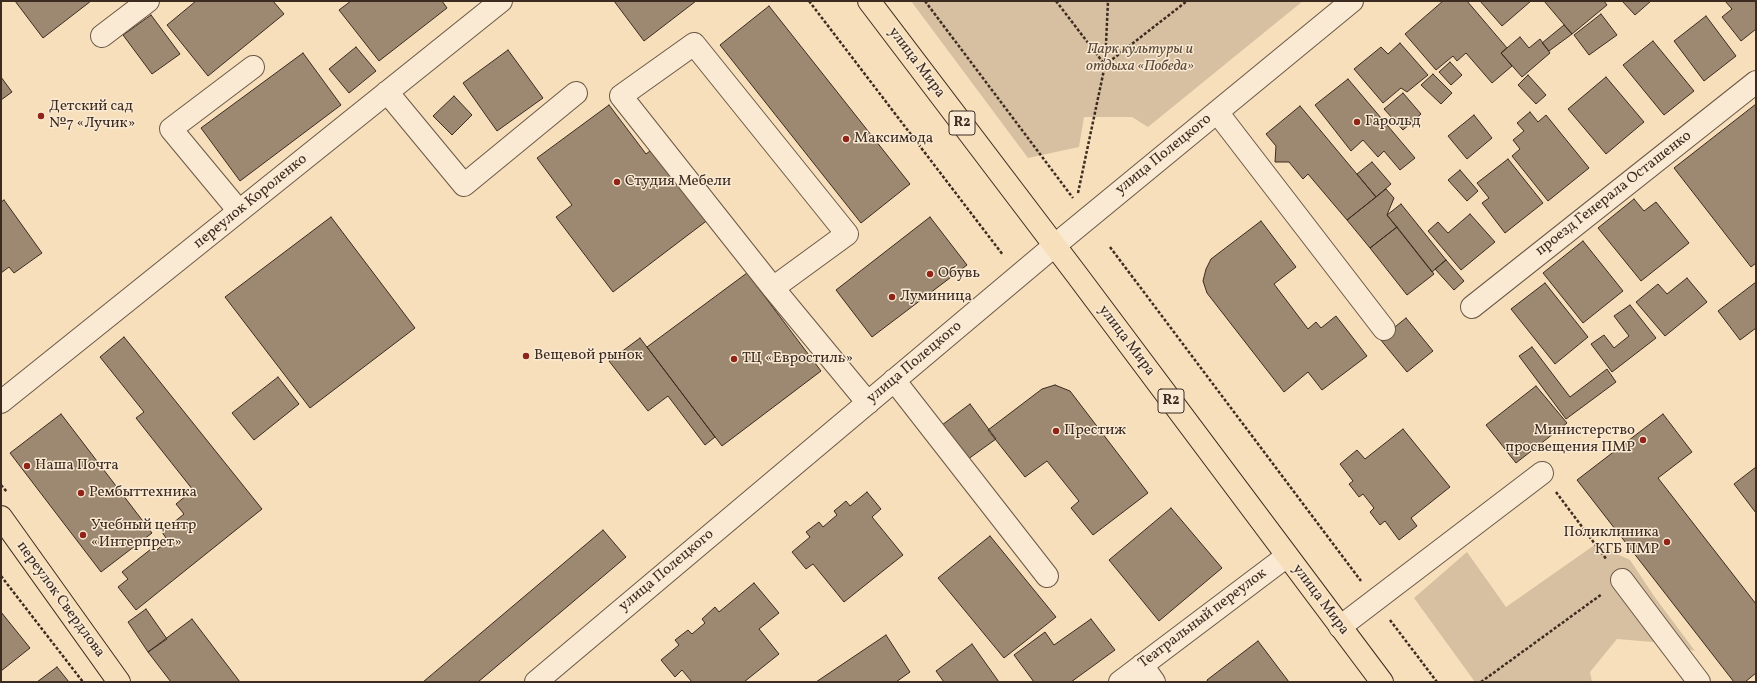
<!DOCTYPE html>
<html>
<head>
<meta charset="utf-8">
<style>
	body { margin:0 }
	#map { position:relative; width:1757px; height:683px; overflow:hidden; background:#f7dfbb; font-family:Vollkorn,serif }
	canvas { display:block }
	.frame { position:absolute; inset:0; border:2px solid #3c2b20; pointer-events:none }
</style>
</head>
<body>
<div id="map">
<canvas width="1757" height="683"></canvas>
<div class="frame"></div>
</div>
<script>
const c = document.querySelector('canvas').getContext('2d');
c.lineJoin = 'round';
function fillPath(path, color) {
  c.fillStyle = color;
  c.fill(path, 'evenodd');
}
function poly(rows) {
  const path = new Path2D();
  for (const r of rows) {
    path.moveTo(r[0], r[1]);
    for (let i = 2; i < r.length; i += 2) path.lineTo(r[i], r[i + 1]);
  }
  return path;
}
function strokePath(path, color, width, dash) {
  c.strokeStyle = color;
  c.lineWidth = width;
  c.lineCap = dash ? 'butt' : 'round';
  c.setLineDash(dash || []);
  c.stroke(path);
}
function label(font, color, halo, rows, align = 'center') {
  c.font = font + ' Vollkorn,serif';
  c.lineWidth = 3;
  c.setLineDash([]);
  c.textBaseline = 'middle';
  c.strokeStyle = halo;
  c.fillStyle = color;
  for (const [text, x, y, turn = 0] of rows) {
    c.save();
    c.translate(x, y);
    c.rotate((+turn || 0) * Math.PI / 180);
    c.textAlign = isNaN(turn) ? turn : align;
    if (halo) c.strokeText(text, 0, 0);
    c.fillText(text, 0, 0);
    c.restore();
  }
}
const green = poly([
	[911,1,1303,1,1148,127,1132,117,1084,117,1079,147,1028,158],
	[1596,544,1630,560,1654,596,1695,651,1665,643,1617,639,1590,672,1592,682,1475,682,1414,598,1467,552,1506,607]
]);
const building = poly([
	[15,1,91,1,43,38,15,1],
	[196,1,273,1,284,14,208,76,167,25,196,1],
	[351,1,442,1,447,8,379,61,339,10,351,1],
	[614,1,696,1,644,41,614,1],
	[1443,1,1467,1,1507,48,1501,53,1512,66,1492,83,1466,53,1457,61,1453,56,1436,70,1405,34,1443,1],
	[1480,1,1531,1,1502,26,1480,1],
	[1544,1,1604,1,1607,5,1572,34,1544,1],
	[1622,1,1651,1,1635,15,1622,1],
	[1725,1,1756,1,1756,29,1741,41,1722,17,1732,9,1725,1],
	[769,6,910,184,861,223,720,45,769,6],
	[1601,14,1617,35,1589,55,1574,35,1601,14],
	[151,15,180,54,152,74,123,35,151,15],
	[1706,16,1736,56,1704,81,1674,41,1706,16],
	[1564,25,1572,34,1549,51,1542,43,1564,25],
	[1520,37,1529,48,1540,39,1550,53,1522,77,1501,53,1520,37],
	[1653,41,1694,91,1664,115,1623,65,1653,41],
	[1400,43,1428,75,1407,92,1401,88,1383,103,1354,69,1381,47,1388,54,1400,43],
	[356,47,376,71,349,93,329,69,356,47],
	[508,50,543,98,497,131,463,83,508,50],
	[303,53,341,105,240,181,201,128,303,53],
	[1450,62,1462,75,1451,85,1439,72,1450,62],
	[1433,74,1452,93,1441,104,1421,85,1433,74],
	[1528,75,1546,95,1536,104,1518,85,1528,75],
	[1,77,12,92,1,100,1,77],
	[1606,77,1644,122,1606,154,1568,109,1606,77],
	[1348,79,1415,158,1400,170,1384,151,1378,157,1363,140,1351,151,1315,105,1348,79],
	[1403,93,1421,114,1403,130,1384,109,1403,93],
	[454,96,472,115,452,135,433,116,454,96],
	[1756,104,1756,263,1751,267,1674,168,1756,104],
	[609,105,646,154,654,148,709,219,613,292,556,217,572,205,537,158,609,105],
	[1300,106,1376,197,1347,220,1308,174,1303,179,1289,162,1275,162,1276,146,1266,134,1300,106],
	[1530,112,1538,122,1546,115,1589,168,1548,201,1512,156,1520,149,1513,140,1524,131,1517,123,1530,112],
	[1474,115,1492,138,1467,159,1448,136,1474,115],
	[1508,159,1543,203,1505,233,1482,203,1489,198,1477,183,1508,159],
	[1372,162,1391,184,1376,197,1357,174,1372,162],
	[1460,170,1478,191,1467,201,1448,180,1460,170],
	[1386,189,1394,198,1387,215,1397,227,1370,248,1347,220,1386,189],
	[1634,199,1644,211,1656,202,1689,243,1641,281,1598,228,1634,199],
	[4,200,42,253,14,273,9,267,1,273,1,202,4,200],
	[1401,204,1446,260,1432,272,1387,215,1401,204],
	[1470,214,1495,242,1461,270,1428,231,1438,222,1448,233,1470,214],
	[331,217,415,328,310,408,225,297,331,217],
	[930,217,967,265,872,337,836,290,930,217],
	[1261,221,1296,267,1274,284,1308,329,1316,322,1321,328,1336,316,1367,356,1322,390,1308,372,1284,392,1207,293,1203,281,1206,269,1211,259,1261,221],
	[1397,227,1434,274,1407,295,1370,248,1397,227],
	[1583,241,1623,291,1583,323,1543,273,1583,241],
	[1446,260,1464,281,1454,290,1435,269,1446,260],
	[747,273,821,371,722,446,647,347,747,273],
	[1687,278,1707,302,1665,336,1636,302,1658,284,1667,294,1687,278],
	[1756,282,1756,328,1740,340,1718,311,1756,282],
	[1545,283,1588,337,1555,364,1511,309,1545,283],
	[1630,305,1656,338,1612,372,1591,344,1604,335,1614,348,1629,336,1614,316,1630,305],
	[1406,318,1433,351,1407,372,1380,339,1406,318],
	[124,337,262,509,136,610,118,587,128,579,122,572,151,549,154,552,168,541,162,532,184,514,176,504,193,490,136,418,144,412,100,357,124,337],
	[640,338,715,437,705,445,668,396,648,411,609,361,640,338],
	[1532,347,1570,397,1607,369,1616,382,1566,419,1519,356,1532,347],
	[278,377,299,404,254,440,232,413,278,377],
	[1055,385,1070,391,1148,493,1093,535,1071,508,1079,501,1047,461,1025,477,988,430,1042,389,1055,385],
	[1536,386,1567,423,1516,463,1486,425,1536,386],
	[970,404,996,439,964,462,938,428,970,404],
	[61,414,152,533,101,572,10,453,61,414],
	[1663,414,1692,452,1658,478,1756,604,1756,673,1745,682,1734,682,1577,480,1663,414],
	[1403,429,1450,487,1411,518,1417,526,1399,540,1385,521,1380,525,1370,512,1374,508,1363,494,1359,497,1349,484,1353,481,1340,464,1357,450,1365,459,1403,429],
	[1756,467,1756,513,1734,484,1756,467],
	[867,492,881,509,872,517,903,555,844,602,813,564,806,569,792,552,810,537,806,532,819,522,823,527,837,515,834,511,846,501,850,506,867,492],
	[1171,508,1222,568,1159,621,1109,560,1171,508],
	[603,530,626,557,478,682,423,682,603,530],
	[990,536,1056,617,1004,658,938,578,990,536],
	[754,583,779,613,759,629,779,654,744,682,692,682,682,670,675,677,661,660,679,645,675,640,688,630,692,634,705,623,702,619,715,607,719,612,754,583],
	[146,609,167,639,148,652,128,622,146,609],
	[1,612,30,648,1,671,1,612],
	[192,619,240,682,171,682,148,652,192,619],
	[1091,619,1115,650,1071,682,1034,682,1014,655,1045,632,1054,645,1091,619],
	[886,635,910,672,896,682,816,682,886,635],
	[1258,641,1289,682,1208,682,1207,680,1258,641],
	[972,644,999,682,944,682,936,671,972,644],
	[57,667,69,682,37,682,57,667]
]);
const path = poly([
	[809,1,1003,255],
	[925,1,1073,198],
	[1056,1,1105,65,1187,1],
	[1078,193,1105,65,1108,1],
	[1110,247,1361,581],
	[1,485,7,492],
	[1556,492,1607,560],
	[1,576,83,682],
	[1390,620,1437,682],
	[1481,682,1602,594]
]);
const minor = poly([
	[102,36,148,1],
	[387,92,464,185,576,93],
	[1217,112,1384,329],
	[239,211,171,129,253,67],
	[773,288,847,234,694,44,621,96,773,288,868,403],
	[1472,307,1756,82],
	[894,380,1047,576],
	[1,402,501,1],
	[1622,580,1699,682],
	[1340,627,1542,473],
	[1142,665,1154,682],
	[536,682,1054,246,1352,1],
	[1120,682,1287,556]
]);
const major = poly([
	[869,1,1077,275,1382,682],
	[1,517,119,682]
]);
const markers = [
	[41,116,4,"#8f2418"],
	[1357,122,4,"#8f2418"],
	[846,139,4,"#8f2418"],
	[617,182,4,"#8f2418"],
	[930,274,4,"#8f2418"],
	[892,297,4,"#8f2418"],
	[526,356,4,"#8f2418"],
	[734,359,4,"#8f2418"],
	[1056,431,4,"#8f2418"],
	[1643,440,4,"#8f2418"],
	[27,466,4,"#8f2418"],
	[81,493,4,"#8f2418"],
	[83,535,4,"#8f2418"],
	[1667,542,4,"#8f2418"]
];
const shields = [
	[962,123,26],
	[1171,401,26]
];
const shieldNames = [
	["R2",962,123],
	["R2",1171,401]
];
const parkNames = [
	["Парк культуры и",1140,50],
	["отдыха «Победа»",1140,67]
];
const streetNames = [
	["улица Мира",916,63,53],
	["улица Полецкого",1164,155,-39],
	["проезд Генерала Осташенко",1614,194,-38],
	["переулок Короленко",251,202,-39],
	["улица Мира",1126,341,53],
	["улица Полецкого",915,363,-40],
	["улица Полецкого",667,571,-40],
	["переулок Свердлова",60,600,54],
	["улица Мира",1320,600,53],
	["Театральный переулок",1203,619,-37]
];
const poiNames = [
	["Детский сад",49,107],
	["№7 «Лучик»",49,124],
	["Гарольд",1365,122],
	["Максимода",854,139],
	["Студия Мебели",625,182],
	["Обувь",938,274],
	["Луминица",900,297],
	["Вещевой рынок",534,356],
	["ТЦ «Евростиль»",742,359],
	["Престиж",1064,431],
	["Министерство",1635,431,"right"],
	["просвещения ПМР",1635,448,"right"],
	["Наша Почта",35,466],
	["Рембыттехника",89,493],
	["Учебный центр",91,526],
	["«Интерпрет»",91,543],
	["Поликлиника",1659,533,"right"],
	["КГБ ПМР",1659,550,"right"]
];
fillPath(green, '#d7c0a1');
fillPath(building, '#9d8971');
strokePath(building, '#3c2b20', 1);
strokePath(minor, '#6b5847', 24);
strokePath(major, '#3c2b20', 24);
strokePath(path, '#3c2b20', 2.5, [3, 2]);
strokePath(minor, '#faead3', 22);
strokePath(major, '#f7dfbb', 22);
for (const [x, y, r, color] of markers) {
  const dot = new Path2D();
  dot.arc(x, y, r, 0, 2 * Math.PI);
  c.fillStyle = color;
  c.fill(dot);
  strokePath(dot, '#faead3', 1.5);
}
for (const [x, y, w] of shields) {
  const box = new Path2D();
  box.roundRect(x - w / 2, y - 12, w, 24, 3);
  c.fillStyle = '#faead3';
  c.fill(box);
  strokePath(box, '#3c2b20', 1);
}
label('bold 14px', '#3c2b20', null, shieldNames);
label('italic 15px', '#5b493a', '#faead3', parkNames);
label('15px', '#3c2b20', '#faead3', streetNames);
label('15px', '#3c2b20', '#faead3', poiNames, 'left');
</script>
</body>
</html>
